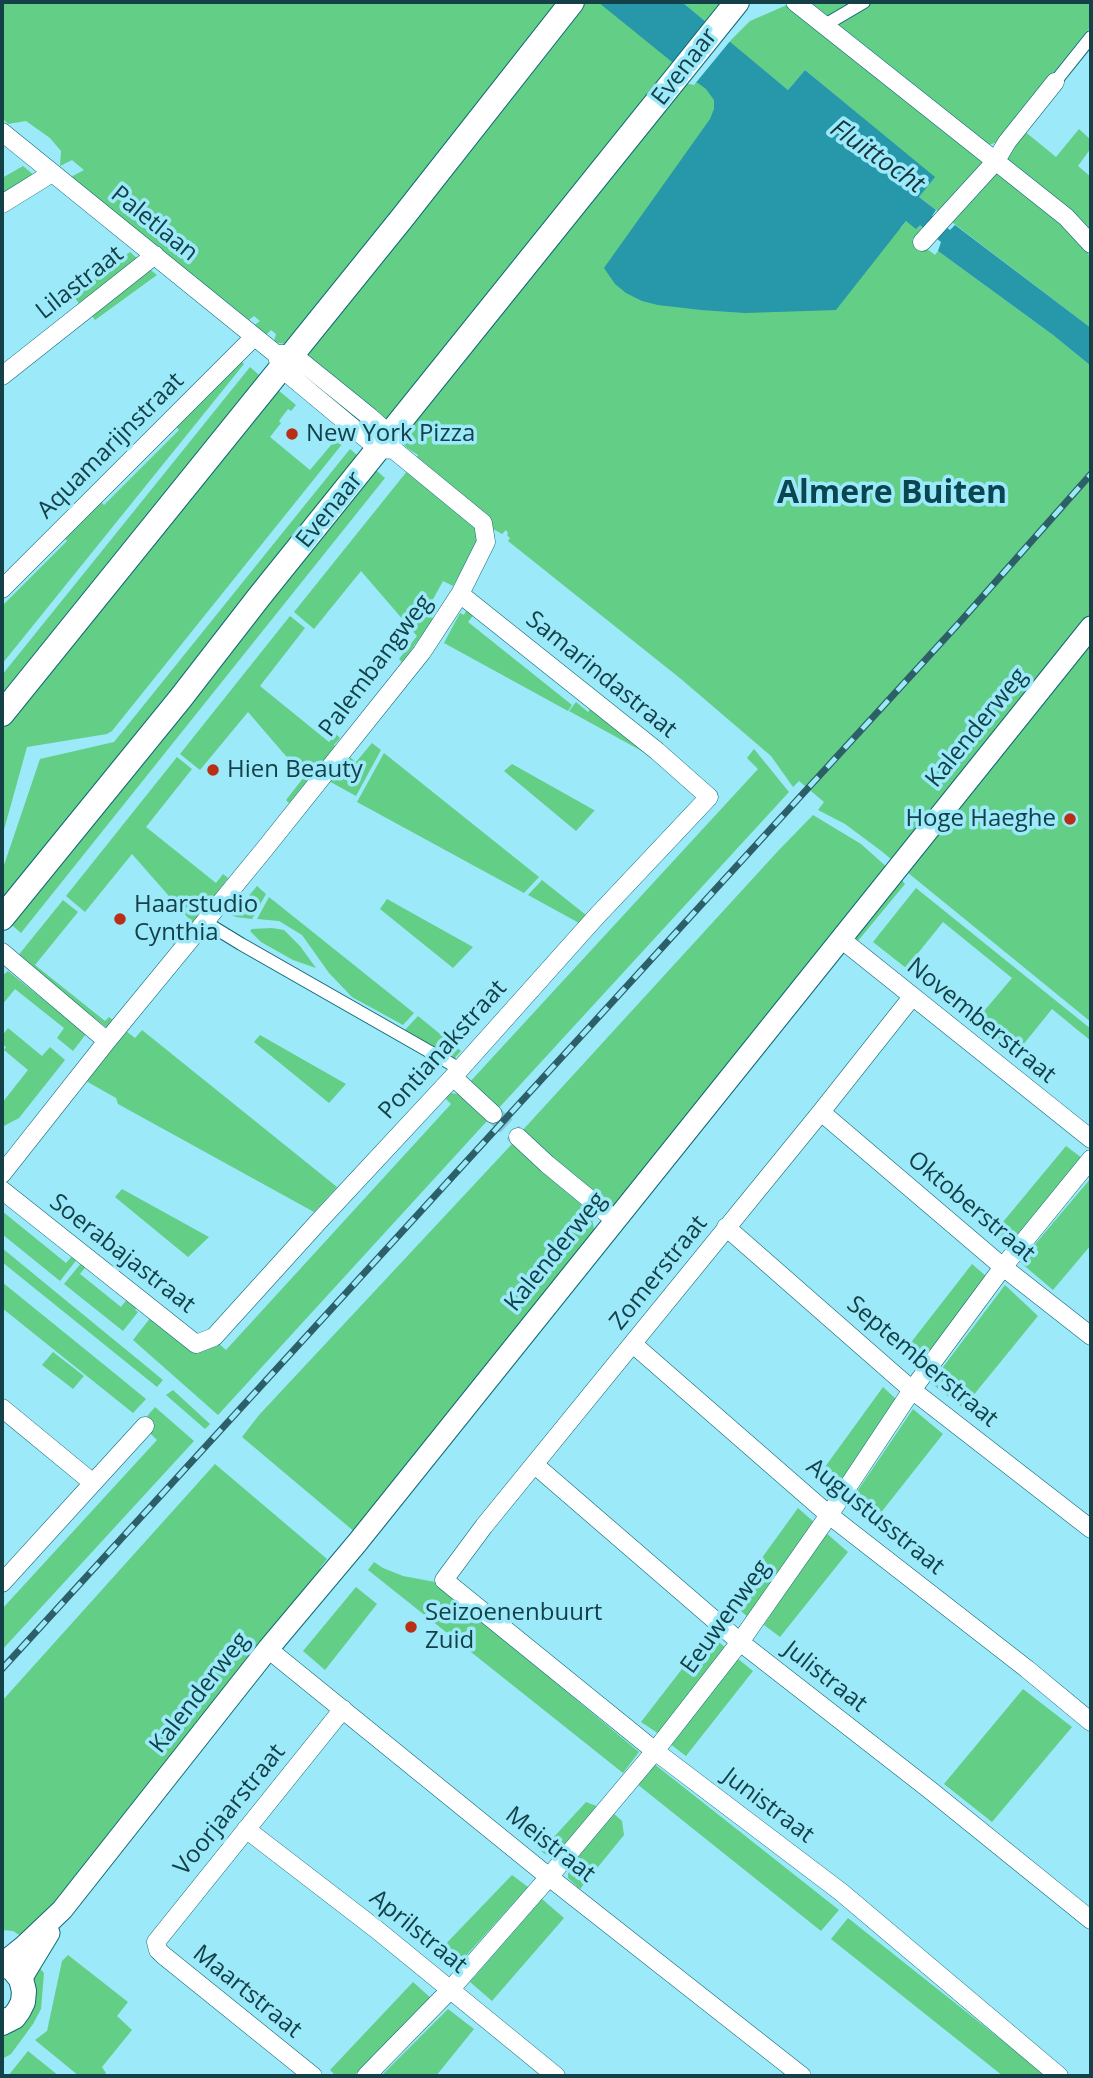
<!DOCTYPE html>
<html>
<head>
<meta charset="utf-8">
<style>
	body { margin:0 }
	#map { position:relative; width:1093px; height:2078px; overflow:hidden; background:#9ce9fa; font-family:"Open Sans",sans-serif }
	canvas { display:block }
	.frame { position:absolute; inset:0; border:4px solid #144048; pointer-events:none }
</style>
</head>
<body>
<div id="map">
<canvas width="1093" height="2078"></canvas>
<div class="frame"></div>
</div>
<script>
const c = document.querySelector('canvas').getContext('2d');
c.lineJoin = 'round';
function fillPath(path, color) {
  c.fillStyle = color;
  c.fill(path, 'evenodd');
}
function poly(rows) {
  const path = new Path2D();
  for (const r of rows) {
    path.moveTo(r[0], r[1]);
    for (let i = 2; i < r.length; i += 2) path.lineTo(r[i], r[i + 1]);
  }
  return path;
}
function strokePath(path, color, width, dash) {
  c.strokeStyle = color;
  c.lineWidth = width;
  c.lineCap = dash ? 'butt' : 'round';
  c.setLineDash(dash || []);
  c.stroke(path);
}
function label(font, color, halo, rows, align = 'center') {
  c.font = font + ' "Open Sans",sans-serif';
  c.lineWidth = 7;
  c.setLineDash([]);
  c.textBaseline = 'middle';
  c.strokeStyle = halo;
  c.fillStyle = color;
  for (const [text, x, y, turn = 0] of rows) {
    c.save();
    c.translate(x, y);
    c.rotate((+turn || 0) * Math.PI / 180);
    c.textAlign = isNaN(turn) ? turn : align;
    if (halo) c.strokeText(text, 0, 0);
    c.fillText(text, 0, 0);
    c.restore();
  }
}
const green = poly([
	[2,2,616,2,901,228,906,221,920,225,922,227,914,239,935,255,938,251,1053,335,1091,366,1091,1022,880,850,845,824,818,810,824,802,799,781,793,787,771,756,681,679,508,541,510,538,507,535,508,533,506,530,502,534,493,529,416,459,418,455,407,448,402,442,288,344,278,343,274,341,276,334,271,330,266,335,252,327,260,321,254,316,244,324,67,179,84,170,72,160,60,166,61,151,50,138,26,121,8,124,2,118],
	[682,2,728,2,711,26],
	[810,2,1091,2,1091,26,998,142,988,145],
	[789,4,1059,222,1086,249,1091,259,1091,328,919,197,934,177,805,70,788,90,729,42,750,21],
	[1079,129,1091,140,1091,148,1078,166,1091,177,1091,234,1007,159,1023,130,1056,157],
	[23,166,35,176,2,198,2,178],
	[130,252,139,260,81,306,72,294],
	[148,268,157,275,95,320,92,316,107,305,104,300],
	[240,360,244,364,2,664,2,606,67,541,63,536,99,500,104,505,179,430,175,425],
	[250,367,265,380,2,708,2,675],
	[272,385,296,405,291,411,288,409,279,421,281,423,270,437,310,470,337,438,343,443,112,731,107,734,27,747,2,837,2,722],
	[350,449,364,461,2,911,2,871,40,759,114,742],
	[370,465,385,478,21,933,6,920],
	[408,470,477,528,477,542,453,586,443,581,425,614,434,619,402,662,399,659,417,636,361,571,314,629,294,612],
	[468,607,475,613,468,622,572,705,568,711,444,643,460,613,464,615],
	[290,616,305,628,260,686,329,742,336,734,340,738,334,745,335,747,289,803,286,800,304,777,248,712,200,770,180,754],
	[576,702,588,712,592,707,649,755,569,711],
	[372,743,381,750,356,796,327,780,347,755,356,762],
	[754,749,789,792,497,1110,468,1084,758,769,747,758],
	[384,753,539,877,524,893,357,802],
	[177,757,192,769,146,827,216,883,223,874,228,878,175,946,172,943,190,920,132,854,85,912,66,896],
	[512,764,594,810,595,810,576,831,504,771],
	[813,815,861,844,889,869,617,1205,608,1205,521,1132,778,851],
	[900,878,905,884,857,942,855,935],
	[542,880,586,915,579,923,528,895],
	[257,886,266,894,252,919,236,917,222,911,234,897,243,903],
	[916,888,1091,1029,1091,1041,1052,1009,1014,1056,973,1024,1012,978,943,922,906,968,873,942],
	[269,897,414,1013,403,1025,352,997,329,973,302,935,279,921,257,919],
	[387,899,473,947,453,968,380,909],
	[63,900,78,912,35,965,105,1021,109,1017,114,1021,106,1027,17,957],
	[272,928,284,930,300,946,316,968,293,960,261,942,250,931,252,929],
	[8,971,86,1034,73,1051,57,1038,64,1028,15,989,2,1005,2,976],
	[418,1016,461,1051,454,1059,404,1031],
	[8,1028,42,1056,50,1047,65,1060,19,1118,2,1127,2,1103,28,1070,4,1050,6,1047,2,1044,2,1036],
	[142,1030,337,1187,314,1212,118,1104,116,1098,86,1081,126,1031,135,1038],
	[260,1035,346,1084,329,1103,254,1042],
	[450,1093,458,1094,487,1121,218,1415,133,1340,151,1317,217,1342,226,1350,451,1104,445,1098],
	[512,1144,591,1213,595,1234,356,1533,242,1437,259,1415],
	[1066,1146,1082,1158,1008,1247,993,1234],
	[1091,1178,1091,1245,1053,1290,1020,1262],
	[122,1189,209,1237,188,1257,115,1197],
	[2,1211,66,1263,73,1255,78,1258,60,1281,2,1234],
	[2,1248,163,1380,157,1387,2,1262],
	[82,1262,87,1265,80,1274,121,1307,128,1298,138,1306,135,1310,138,1312,123,1331,64,1284],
	[972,1264,987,1277,919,1368,902,1354],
	[2,1282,113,1372,146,1399,133,1413,2,1308],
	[1005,1285,1038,1316,963,1408,931,1383],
	[53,1352,84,1376,73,1389,42,1365],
	[883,1387,897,1400,836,1491,817,1478],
	[173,1390,210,1424,205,1429,166,1395],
	[155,1407,194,1441,2,1650,2,1609,157,1440,148,1431,143,1421],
	[913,1409,943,1434,872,1524,848,1505],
	[215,1464,327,1559,320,1568,325,1573,69,1890,24,1938,13,1931,2,1930,2,1701],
	[798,1508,816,1524,748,1617,730,1602],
	[825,1532,848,1552,780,1637,764,1625],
	[374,1562,383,1568,403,1576,435,1582,639,1752,623,1773,368,1570],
	[356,1587,377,1604,325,1670,303,1651],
	[709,1634,726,1648,659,1734,641,1722],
	[737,1658,753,1671,686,1756,669,1743],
	[1023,1689,1072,1727,992,1822,944,1784],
	[653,1763,839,1910,821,1931,637,1784],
	[586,1802,599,1807,553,1860,541,1851],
	[612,1812,622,1821,624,1835,580,1889,568,1878,568,1874,571,1868,568,1865],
	[512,1875,528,1887,454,1969,438,1952],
	[542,1899,564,1918,492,2001,470,1982],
	[848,1918,1047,2076,1003,2076,831,1939],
	[68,1955,128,2002,117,2016,132,2030,102,2067,106,2073,103,2076,79,2076,35,2040,47,2031,62,1961],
	[36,1964,44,1973,41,2009,33,2024,11,2054,2,2059,2,2030,31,1978],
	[413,1982,432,1999,354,2076,336,2076,330,2070],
	[448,2009,474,2029,436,2076,381,2076],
	[28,2051,59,2076,8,2076]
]);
const water = poly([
	[598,2,682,2,788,90,805,70,935,177,919,197,936,210,932,216,950,230,955,225,1091,328,1091,366,1053,335,938,251,941,242,922,227,920,225,916,229,906,221,836,310,745,313,701,310,658,305,642,301,626,293,615,284,604,268,710,119,714,109,714,100,706,89,698,83,686,79,677,66]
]);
const pier = poly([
	[723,33,731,40,694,85,684,83]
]);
const minorTunnel = poly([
	[493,1114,518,1137]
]);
const pedestrian = poly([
	[825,25,864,2],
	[1055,82,1091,37],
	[205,922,241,944,460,1069]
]);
const minor = poly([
	[795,2,1066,217,1091,244],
	[2,132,276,354],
	[2,204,52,173],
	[922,242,995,162,1007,142,1055,82],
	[2,376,155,255],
	[2,589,254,337],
	[841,939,1091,1139],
	[2,952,107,1041],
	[912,997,821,1112,484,1526,444,1580,655,1751,841,1892,1059,2076],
	[453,1077,493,1114],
	[821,1112,1003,1267,1091,1336],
	[518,1137,547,1164,615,1220],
	[2,1174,107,1041,263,851,422,652,460,594,486,542,483,523,394,450,390,435,370,417,292,354,276,354,281,368,358,432,379,449,394,450],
	[2,1190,196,1344,214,1337,319,1221,453,1077,595,918,709,797,657,751,460,594],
	[726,1227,912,1390,1091,1529],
	[633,1344,829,1515,1027,1669,1091,1722],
	[2,1408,93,1483,2,1583],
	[535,1465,740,1642,930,1790,1091,1920],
	[93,1483,145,1426],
	[268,1649,549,1877,802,2076],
	[246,1829,376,1929,556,2076],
	[313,2076,163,1955,158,1950,156,1942,343,1709],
	[366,2076,450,1990,549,1877,655,1751,740,1642,829,1515,912,1390,1003,1267,1091,1159]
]);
const tertiary = poly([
	[2,1964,23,1947,62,1910,268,1649,357,1543,1091,627],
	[21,1979,49,1933]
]);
const secondary = poly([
	[2,714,403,217,572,2],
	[2,918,180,699,259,597,737,2],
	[2,1964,13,1969,21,1979,24,1991,23,2002,19,2010,14,2017,2,2023]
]);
const rail = poly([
	[2,1669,960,622,1091,474]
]);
const markers = [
	[292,434,7,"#b92e15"],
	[213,770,7,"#b92e15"],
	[1070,819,7,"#b92e15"],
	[120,919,7,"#b92e15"],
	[411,1627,7,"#b92e15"]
];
const streetNames = [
	["Evenaar",685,67,-52],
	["Paletlaan",154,224,39],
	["Lilastraat",80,283,-38],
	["Aquamarijnstraat",111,446,-45],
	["Evenaar",330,510,-51],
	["Palembangweg",376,666,-53],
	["Samarindastraat",601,675,39],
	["Kalenderweg",977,728,-51],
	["Novemberstraat",981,1021,39],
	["Pontianakstraat",443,1050,-48],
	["Oktoberstraat",971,1207,40],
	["Kalenderweg",556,1252,-51],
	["Soerabajastraat",122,1254,38],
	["Zomerstraat",659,1273,-51],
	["Septemberstraat",922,1362,40],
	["Augustusstraat",875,1517,39],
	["Eeuwenweg",726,1617,-54],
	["Julistraat",825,1677,38],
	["Kalenderweg",200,1693,-52],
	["Junistraat",768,1806,37],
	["Voorjaarstraat",230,1810,-51],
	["Meistraat",550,1845,38],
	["Aprilstraat",418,1932,39],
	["Maartstraat",247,1992,39]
];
const poiNames = [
	["New York Pizza",306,434],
	["Hien Beauty",227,770],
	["Hoge Haeghe",1056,819,"right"],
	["Haarstudio",134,905],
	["Cynthia",134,933],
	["Seizoenenbuurt",425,1613],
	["Zuid",425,1641]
];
const waterNames = [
	["Fluittocht",877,157,35]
];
const districtNames = [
	["Almere Buiten",892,494]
];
fillPath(green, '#63ce86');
fillPath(water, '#2797aa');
fillPath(pier, '#9ce9fa');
strokePath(minorTunnel, '#81c7d6', 18, [18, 9]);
strokePath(pedestrian, '#106877', 14);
strokePath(minor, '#106877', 19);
strokePath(tertiary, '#106877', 23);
strokePath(secondary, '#106877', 26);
strokePath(pedestrian, '#fff', 12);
strokePath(minor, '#fff', 18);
strokePath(tertiary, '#fff', 21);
strokePath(secondary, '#fff', 24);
strokePath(rail, '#2d5f69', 7);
strokePath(rail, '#9ce9fa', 4.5, [13]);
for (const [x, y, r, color] of markers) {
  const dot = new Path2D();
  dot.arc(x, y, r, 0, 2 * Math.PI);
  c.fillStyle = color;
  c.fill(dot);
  strokePath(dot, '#9ce9fa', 2.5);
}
label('24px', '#144048', '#9ce9fa', streetNames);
label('24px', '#144048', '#9ce9fa', poiNames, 'left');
label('italic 26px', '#15353b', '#9ce9fa', waterNames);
label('bold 32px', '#0a4650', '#9ce9fa', districtNames);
</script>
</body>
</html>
